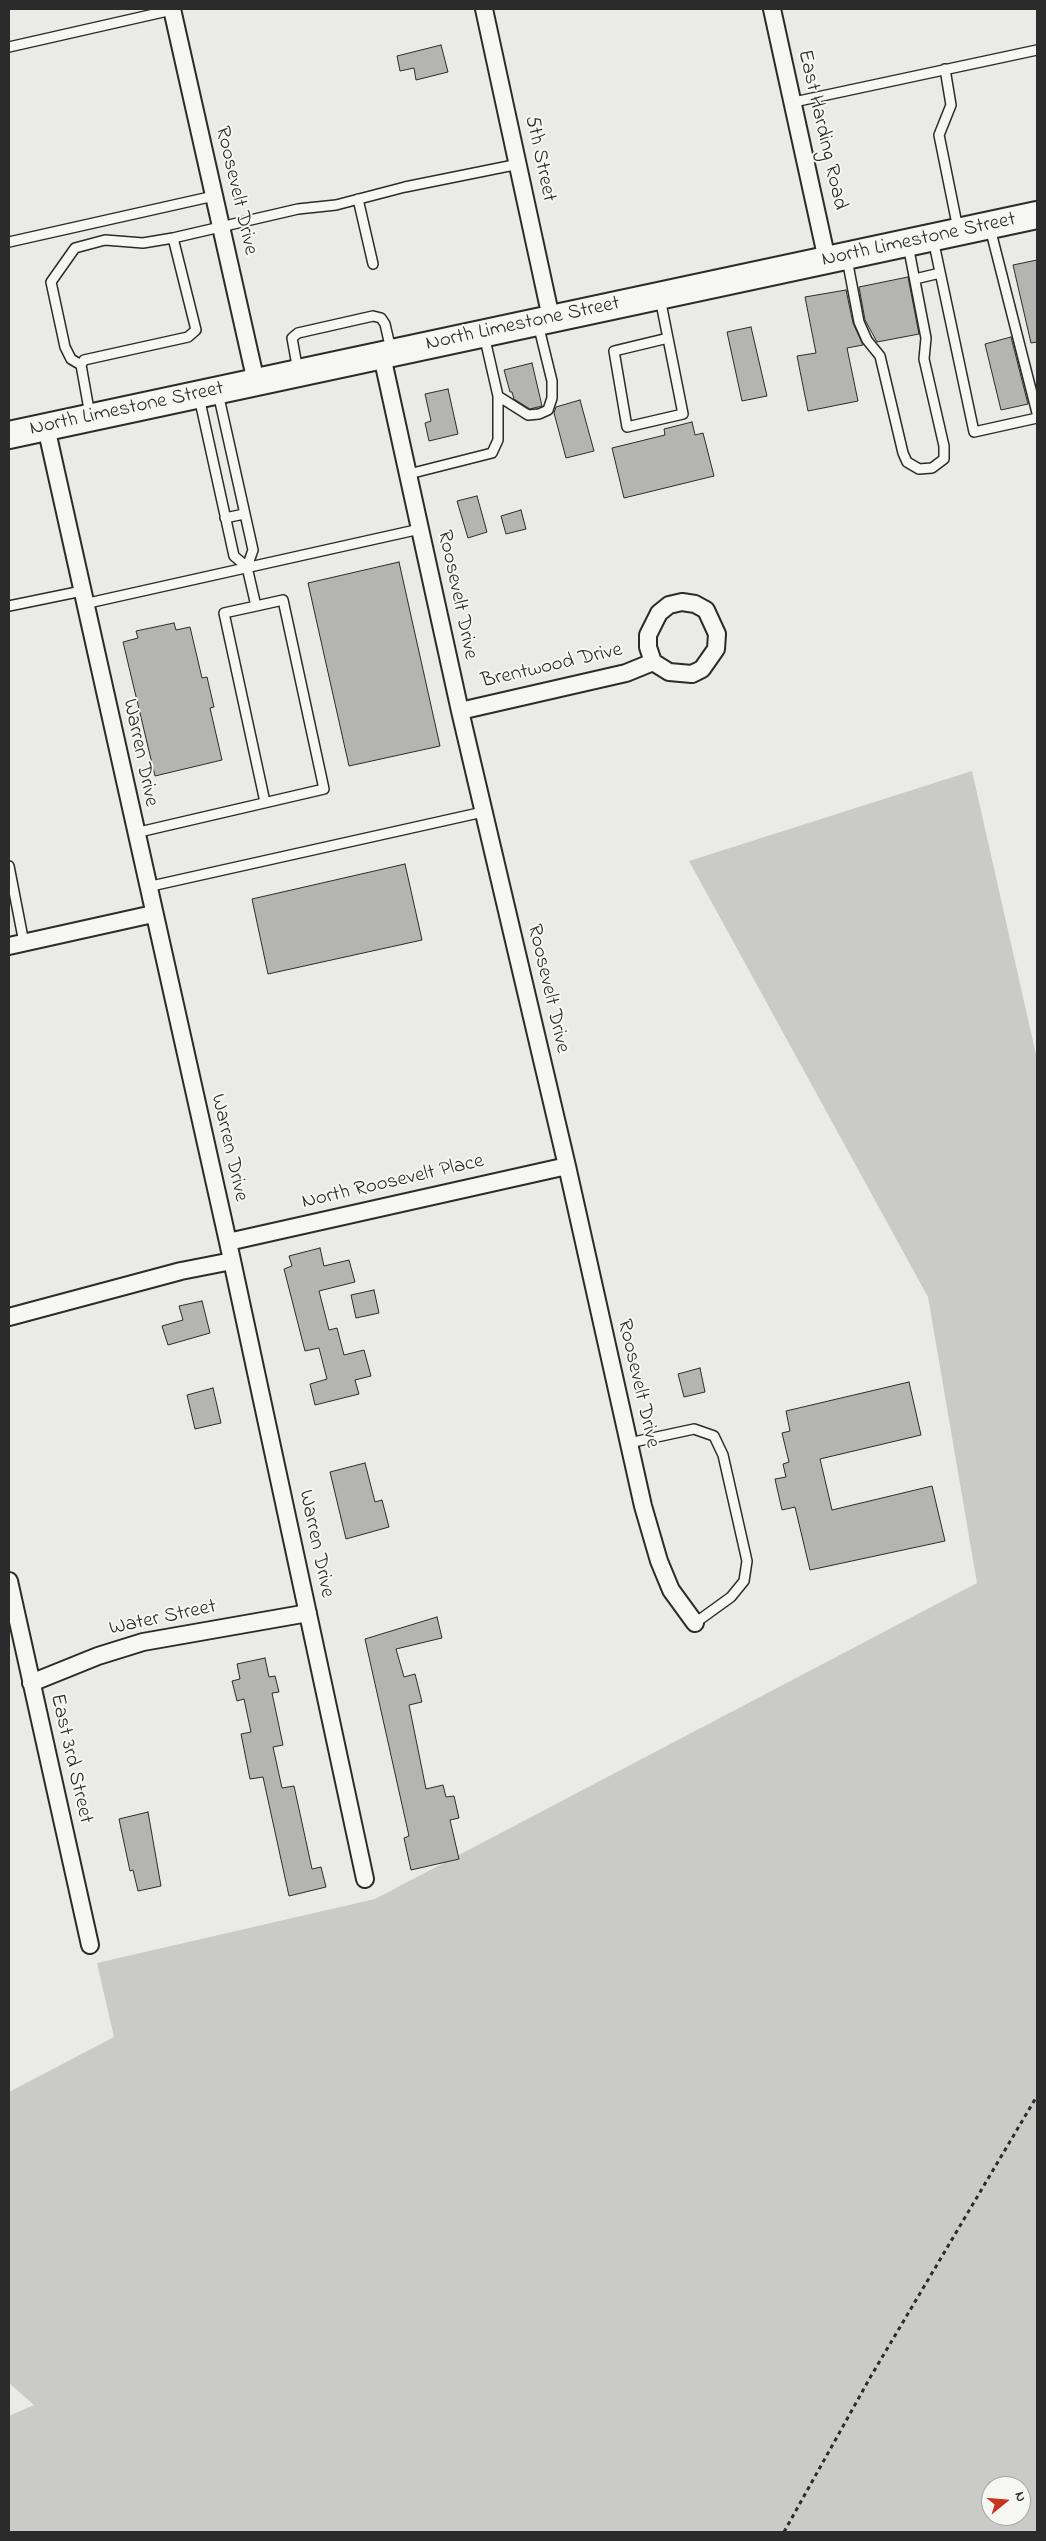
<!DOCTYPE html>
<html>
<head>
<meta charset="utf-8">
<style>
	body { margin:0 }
	#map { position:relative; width:1046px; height:2541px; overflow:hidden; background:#eaeae6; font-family:"Indie Flower",sans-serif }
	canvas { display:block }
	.frame { position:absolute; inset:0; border:10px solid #2b2b2b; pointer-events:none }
	.north { position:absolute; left:981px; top:2476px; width:50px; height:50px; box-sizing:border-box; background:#f6f6f2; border:1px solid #a5a5a2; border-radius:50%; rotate:73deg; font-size:14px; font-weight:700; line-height:20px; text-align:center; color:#2b2b2b }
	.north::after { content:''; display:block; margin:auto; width:18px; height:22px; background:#c8321e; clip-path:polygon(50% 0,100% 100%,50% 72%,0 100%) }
</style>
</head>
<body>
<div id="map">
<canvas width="1046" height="2541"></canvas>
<div class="frame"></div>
<div class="north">N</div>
</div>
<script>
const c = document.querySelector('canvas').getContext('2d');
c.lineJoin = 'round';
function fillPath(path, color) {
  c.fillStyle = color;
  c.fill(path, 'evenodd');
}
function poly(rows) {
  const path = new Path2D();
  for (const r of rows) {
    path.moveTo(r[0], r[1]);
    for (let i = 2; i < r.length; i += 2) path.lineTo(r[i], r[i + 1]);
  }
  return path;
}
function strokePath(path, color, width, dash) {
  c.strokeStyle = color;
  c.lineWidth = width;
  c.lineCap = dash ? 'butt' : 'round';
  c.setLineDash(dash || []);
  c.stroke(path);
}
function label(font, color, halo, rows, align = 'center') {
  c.font = font + ' "Indie Flower",sans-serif';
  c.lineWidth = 4;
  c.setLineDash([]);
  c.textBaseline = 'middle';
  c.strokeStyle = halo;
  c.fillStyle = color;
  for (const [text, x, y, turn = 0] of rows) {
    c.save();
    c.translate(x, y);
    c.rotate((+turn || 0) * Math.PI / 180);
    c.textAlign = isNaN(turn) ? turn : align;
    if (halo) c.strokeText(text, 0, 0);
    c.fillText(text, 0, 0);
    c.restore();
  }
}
const green = poly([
	[972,771,1037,1059,1037,2532,9,2532,9,2416,34,2405,9,2383,9,2092,114,2037,97,1963,375,1899,977,1583,928,1297,689,861],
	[991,2486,1021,2486,1021,2516,991,2516]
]);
const building = poly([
	[441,45,448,72,416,80,414,68,400,71,397,56,441,45],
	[1037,260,1037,342,1031,343,1013,265,1037,260],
	[908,277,919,334,877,342,865,320,859,287,908,277],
	[846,290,853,323,863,345,847,348,858,401,808,411,797,356,816,353,805,297,846,290],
	[751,327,767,396,742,401,727,332,751,327],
	[1011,337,1028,404,1001,410,985,344,1011,337],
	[532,363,542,406,530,409,514,399,512,392,510,392,504,370,532,363],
	[448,389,458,434,429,441,425,423,431,421,425,394,448,389],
	[580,400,594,451,566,458,554,413,556,407,580,400],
	[692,422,695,435,703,433,714,476,624,498,612,448,665,435,664,429,692,422],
	[477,496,487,532,468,538,457,501,477,496],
	[521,510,526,529,506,534,501,516,521,510],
	[399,562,440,746,349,766,308,583,399,562],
	[174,623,176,630,190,627,202,678,207,677,214,707,210,708,222,760,155,776,123,642,138,638,136,631,174,623],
	[405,864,422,940,268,974,252,899,405,864],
	[320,1248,324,1266,349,1260,355,1282,319,1291,329,1330,337,1328,344,1355,364,1350,371,1376,355,1380,359,1394,315,1405,310,1384,327,1379,319,1348,305,1351,284,1269,292,1266,289,1256,320,1248],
	[374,1290,379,1313,356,1318,351,1295,374,1290],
	[202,1301,210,1333,168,1345,162,1326,183,1320,179,1306,202,1301],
	[700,1368,705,1392,684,1397,678,1374,700,1368],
	[909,1382,921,1435,820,1459,832,1510,932,1486,945,1541,810,1570,795,1507,782,1510,775,1479,786,1477,783,1464,789,1462,782,1433,790,1431,786,1411,909,1382],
	[213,1388,221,1423,195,1429,187,1395,213,1388],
	[365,1463,375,1502,382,1500,389,1527,346,1539,330,1472,365,1463],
	[437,1617,442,1638,396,1649,404,1677,415,1674,422,1702,409,1705,426,1789,443,1785,446,1797,454,1796,459,1818,450,1820,459,1859,411,1870,404,1838,409,1836,365,1639,437,1617],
	[265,1658,269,1677,275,1676,279,1692,272,1693,283,1745,273,1747,282,1788,294,1786,312,1869,321,1867,326,1887,289,1896,263,1777,250,1779,241,1734,251,1732,244,1699,237,1701,232,1681,240,1679,237,1664,265,1658],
	[148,1812,161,1886,138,1891,133,1870,130,1871,119,1819,148,1812]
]);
const path = poly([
	[784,2532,871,2376,1037,2096]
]);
const service = poly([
	[9,47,172,10],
	[945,69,951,105,939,135,958,229],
	[794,102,1037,50],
	[358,199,373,264],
	[990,228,1037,413],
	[933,239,974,432,1037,418],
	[9,242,214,196],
	[847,259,859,322,867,340,880,356,903,453,907,462,919,469,932,468,944,459,944,446,924,359,926,338,908,245],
	[915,279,940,273],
	[660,298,683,414,627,427,614,351,668,338],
	[484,335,498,396,528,415,539,414,548,410,552,398,552,381,538,324],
	[81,365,71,359,65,347,51,282,75,248,105,240,143,243,173,238,298,209,336,205,405,187,519,164],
	[298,371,292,338,298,333,373,316,381,318,385,324,391,350],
	[199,397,234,556,247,567],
	[90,415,81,365,84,360,188,337,196,330,173,238],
	[409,474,492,453,498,440,498,396],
	[225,518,244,514],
	[84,604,420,529],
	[9,606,82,591],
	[256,606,224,613,265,802],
	[135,833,324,789,283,600,256,606,247,567,253,550,218,393],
	[9,866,24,943],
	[147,887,483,812],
	[629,1443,694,1429,714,1436,723,1455,747,1561,744,1581,731,1597,695,1623]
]);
const minor = poly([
	[172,9,256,382],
	[484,9,551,318],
	[772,9,827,260],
	[382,356,460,711,567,1166,643,1506,659,1561,671,1590,695,1623],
	[46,427,228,1242,365,1879],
	[460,711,626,673,653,662,669,672,692,674,702,669,716,649,717,634,706,610,695,604,682,602,669,605,659,613,648,635,648,647,653,662],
	[9,946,153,914],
	[228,1242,567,1166],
	[9,1317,181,1271,232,1261],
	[9,1581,90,1945],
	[31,1683,98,1656,143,1642,308,1613]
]);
const primary = poly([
	[9,435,1037,215]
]);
const streetNames = [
	["East Harding Road",821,130,77],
	["5th Street",539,159,78],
	["Roosevelt Drive",235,191,77],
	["North Limestone Street",919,241,-12],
	["North Limestone Street",523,325,-12],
	["North Limestone Street",127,410,-12],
	["Roosevelt Drive",456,595,78],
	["Brentwood Drive",552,667,-13],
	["Warren Drive",139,753,78],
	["Roosevelt Drive",547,989,77],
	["Warren Drive",228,1148,77],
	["North Roosevelt Place",393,1183,-13],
	["Roosevelt Drive",637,1384,77],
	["Warren Drive",315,1544,78],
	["Water Street",163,1619,-12],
	["East 3rd Street",70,1759,77]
];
fillPath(green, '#cacac7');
fillPath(building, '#b4b4b1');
strokePath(building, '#2b2b2b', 1);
strokePath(service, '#2b2b2b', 12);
strokePath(minor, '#2b2b2b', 20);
strokePath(primary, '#2b2b2b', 30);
strokePath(path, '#2b2b2b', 3, [4, 4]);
strokePath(service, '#f6f6f2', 9);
strokePath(minor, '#f6f6f2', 16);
strokePath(primary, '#f6f6f2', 26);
label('21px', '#2b2b2b', '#f6f6f2', streetNames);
</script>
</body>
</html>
